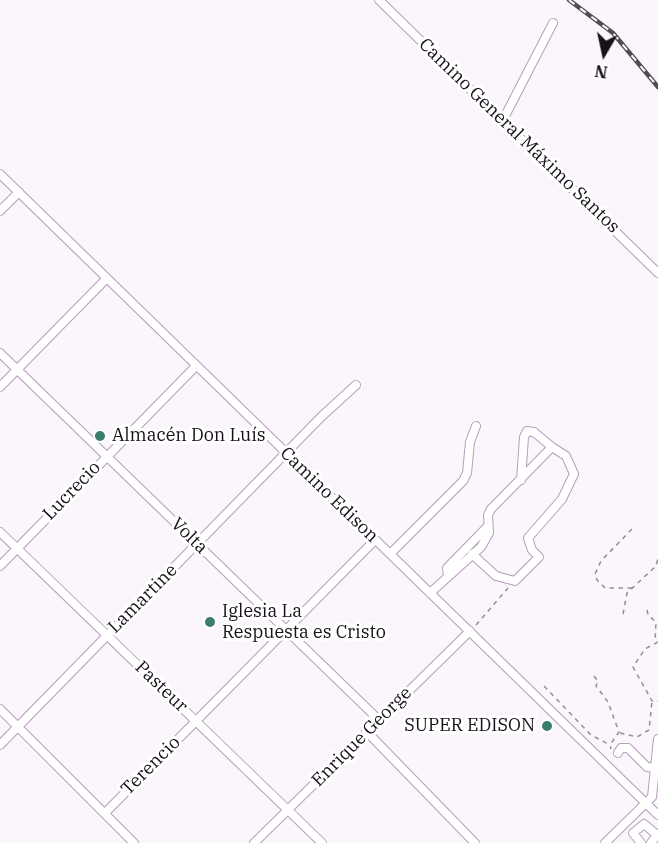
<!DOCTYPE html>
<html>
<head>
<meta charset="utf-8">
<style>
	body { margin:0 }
	#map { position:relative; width:658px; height:843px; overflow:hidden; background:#fbf6fc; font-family:"IBM Plex Serif",serif }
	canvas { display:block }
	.north { position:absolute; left:574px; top:24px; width:60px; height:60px; -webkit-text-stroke:4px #fff; paint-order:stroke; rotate:189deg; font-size:16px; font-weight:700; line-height:24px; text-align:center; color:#18101a }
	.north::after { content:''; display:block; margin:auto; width:21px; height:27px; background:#18101a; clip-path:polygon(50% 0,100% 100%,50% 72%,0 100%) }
</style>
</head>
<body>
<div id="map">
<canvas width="658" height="843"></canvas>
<div class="north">N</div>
</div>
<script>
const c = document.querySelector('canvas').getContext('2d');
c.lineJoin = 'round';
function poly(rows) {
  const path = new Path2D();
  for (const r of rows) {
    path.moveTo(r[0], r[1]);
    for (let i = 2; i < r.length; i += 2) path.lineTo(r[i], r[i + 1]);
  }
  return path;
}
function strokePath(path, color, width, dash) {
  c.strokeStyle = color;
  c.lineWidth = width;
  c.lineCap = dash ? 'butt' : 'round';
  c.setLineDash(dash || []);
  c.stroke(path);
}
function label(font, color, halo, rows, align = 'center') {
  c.font = font + ' "IBM Plex Serif",serif';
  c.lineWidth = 6;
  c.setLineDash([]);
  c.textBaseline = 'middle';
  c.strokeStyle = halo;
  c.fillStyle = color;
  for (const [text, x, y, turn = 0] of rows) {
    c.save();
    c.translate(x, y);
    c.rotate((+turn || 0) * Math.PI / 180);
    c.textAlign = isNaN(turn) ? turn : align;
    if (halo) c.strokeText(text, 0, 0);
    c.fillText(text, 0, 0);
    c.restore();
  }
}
const path = poly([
	[632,529,601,561,595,574,597,580,605,588,632,588],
	[647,610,648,615,656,622,655,641],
	[623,614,627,593,656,566,658,558],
	[476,625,508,588],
	[658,642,645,649,633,667,652,701,658,701],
	[594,676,598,681,596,686,608,702,619,732,610,745,611,749],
	[544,686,591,735,610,745],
	[620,733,637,737,649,730,652,701]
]);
const minor = poly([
	[379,0,658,273],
	[503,120,553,23],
	[0,174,658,815],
	[0,211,19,192],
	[0,353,378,719],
	[0,387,107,278],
	[0,532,322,843],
	[390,554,463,481,467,473,470,442,476,426],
	[472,554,496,576,515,581,539,557,532,550,528,538,562,499,574,474,566,456,552,447],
	[0,566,196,366],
	[448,576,447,568,488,526],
	[430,593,481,547,489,533,488,515,491,509,552,447,534,432,527,431,524,437,521,480],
	[0,709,134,843],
	[366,731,475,843],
	[0,745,321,417,356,385],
	[618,753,621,748,628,748,647,767,656,768],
	[105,813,375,540],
	[254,843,470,631],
	[605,843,652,797,658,739],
	[641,843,633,833,644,824,657,835,651,843]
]);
const rail = poly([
	[569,0,613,33,658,87]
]);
const markers = [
	[100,436,6,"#3a7d6f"],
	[210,622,6,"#3a7d6f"],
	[547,726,6,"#3a7d6f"]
];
const streetNames = [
	["Camino General Máximo Santos",519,136,44],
	["Lucrecio",72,491,-46],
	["Camino Edison",329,495,44],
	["Volta",189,536,44],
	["Lamartine",143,599,-45],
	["Pasteur",161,687,44],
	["Enrique George",362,737,-45],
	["Terencio",151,766,-45]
];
const poiNames = [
	["Almacén Don Luís",112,436],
	["Iglesia La",222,612],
	["Respuesta es Cristo",222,633],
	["SUPER EDISON",535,726,"right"]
];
strokePath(minor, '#b59eba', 10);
strokePath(path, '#948d95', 1.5, [4.5, 4.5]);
strokePath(minor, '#fff', 8);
strokePath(rail, '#524b54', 4.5);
strokePath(rail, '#fff', 2, [7]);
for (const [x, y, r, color] of markers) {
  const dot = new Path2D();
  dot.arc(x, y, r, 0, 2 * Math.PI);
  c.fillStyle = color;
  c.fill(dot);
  strokePath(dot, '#fff', 2);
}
label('18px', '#18101a', '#fff', streetNames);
label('18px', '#18101a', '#fff', poiNames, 'left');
</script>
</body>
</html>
